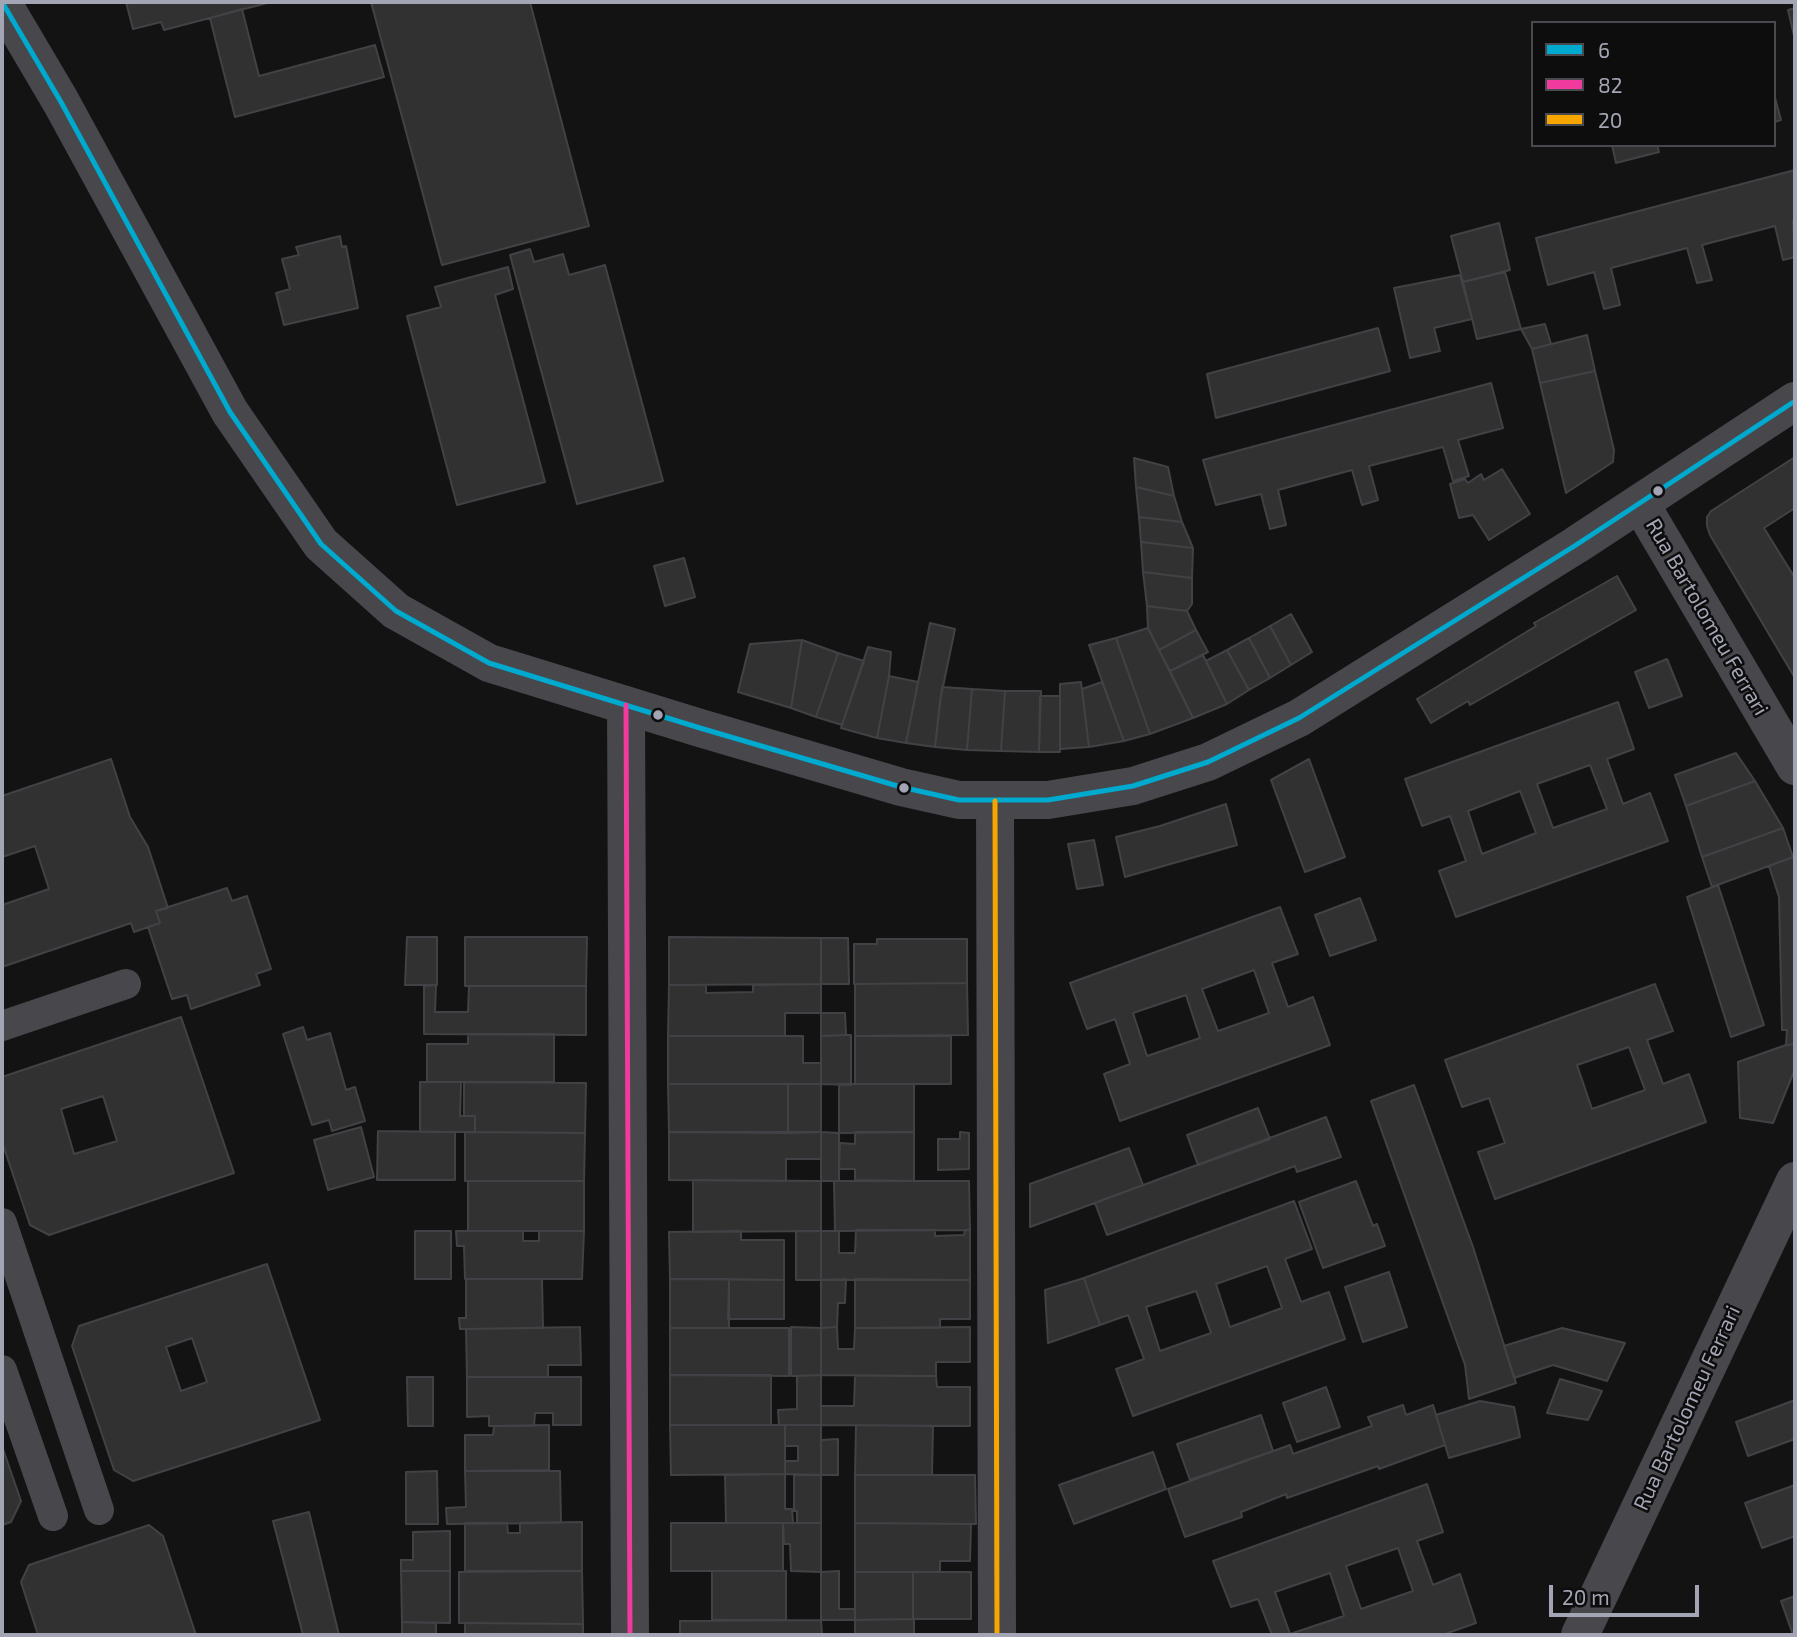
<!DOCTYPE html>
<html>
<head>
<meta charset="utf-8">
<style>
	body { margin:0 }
	#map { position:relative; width:1797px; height:1637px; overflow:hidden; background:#131313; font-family:"Exo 2",sans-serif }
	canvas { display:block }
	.frame { position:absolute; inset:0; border:4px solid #a3a5b4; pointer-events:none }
	.legend { position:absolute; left:1531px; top:21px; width:245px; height:126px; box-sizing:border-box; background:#0d0d0e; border:2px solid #494a50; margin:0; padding:9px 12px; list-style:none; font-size:21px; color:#a3a5b4 }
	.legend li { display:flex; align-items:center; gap:14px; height:35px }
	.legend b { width:35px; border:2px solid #494a50 }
	.scale { position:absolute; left:1549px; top:1585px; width:150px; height:32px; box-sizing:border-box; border:4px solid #a3a5b4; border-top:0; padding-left:9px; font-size:21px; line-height:24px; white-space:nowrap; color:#a3a5b4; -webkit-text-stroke:5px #0d0d0e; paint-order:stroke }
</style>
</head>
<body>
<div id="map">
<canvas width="1797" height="1637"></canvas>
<div class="frame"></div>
<ul class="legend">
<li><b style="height:9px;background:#00a9ce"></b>6</li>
<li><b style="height:9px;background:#f13a9d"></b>82</li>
<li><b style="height:9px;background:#f7a600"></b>20</li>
</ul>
<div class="scale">20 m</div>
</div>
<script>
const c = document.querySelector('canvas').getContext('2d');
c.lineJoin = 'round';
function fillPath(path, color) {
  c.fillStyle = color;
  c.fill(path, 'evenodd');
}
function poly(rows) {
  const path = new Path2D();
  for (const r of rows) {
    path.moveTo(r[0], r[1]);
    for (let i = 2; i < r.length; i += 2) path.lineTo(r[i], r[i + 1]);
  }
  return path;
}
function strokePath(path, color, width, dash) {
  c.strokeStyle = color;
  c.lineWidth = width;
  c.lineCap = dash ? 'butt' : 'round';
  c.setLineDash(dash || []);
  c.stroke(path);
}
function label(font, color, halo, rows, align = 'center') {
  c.font = font + ' "Exo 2",sans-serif';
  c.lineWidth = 5;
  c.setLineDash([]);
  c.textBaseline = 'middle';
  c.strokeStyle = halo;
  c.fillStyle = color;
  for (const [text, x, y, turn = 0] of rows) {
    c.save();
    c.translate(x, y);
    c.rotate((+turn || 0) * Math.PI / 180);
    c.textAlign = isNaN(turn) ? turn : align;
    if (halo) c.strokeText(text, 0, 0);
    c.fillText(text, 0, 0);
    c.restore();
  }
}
const building = poly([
	[126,2,271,2,164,30,161,22,133,29,126,2],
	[371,2,530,2,589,226,442,265,371,2],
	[1795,8,1795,40,1788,10,1795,8],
	[242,9,259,76,375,45,384,77,235,117,210,18,242,9],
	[1774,94,1781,120,1774,122,1774,94],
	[1612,145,1657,145,1659,152,1616,163,1612,145],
	[1795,170,1795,221,1793,221,1795,257,1783,260,1775,226,1702,245,1712,280,1697,283,1687,248,1611,268,1620,305,1604,309,1594,272,1548,285,1536,238,1795,170],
	[1499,223,1510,270,1463,282,1451,236,1499,223],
	[340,236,342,247,346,246,358,308,284,325,276,293,290,289,282,259,299,255,296,247,340,236],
	[530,249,534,262,563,254,569,275,605,265,663,481,577,504,510,255,530,249],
	[508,267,513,289,495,295,545,482,457,505,407,316,441,307,435,287,508,267],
	[1505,272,1521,329,1477,339,1463,282,1505,272],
	[1460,275,1472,319,1434,328,1440,351,1410,358,1394,288,1460,275],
	[1545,324,1551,344,1532,349,1521,329,1545,324],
	[1378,328,1390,371,1216,418,1207,374,1378,328],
	[1587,335,1595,371,1540,383,1532,349,1587,335],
	[1595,371,1614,450,1613,462,1566,493,1540,383,1595,371],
	[1491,383,1503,428,1458,440,1469,476,1453,481,1443,447,1369,466,1378,500,1362,505,1352,470,1278,490,1286,525,1270,529,1261,494,1216,505,1203,460,1491,383],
	[1795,457,1795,508,1764,528,1795,578,1795,678,1710,535,1707,526,1707,517,1711,511,1795,457],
	[1134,458,1168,467,1174,496,1136,487,1134,458],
	[1502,469,1530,514,1489,540,1473,515,1459,518,1450,484,1465,479,1468,483,1481,474,1484,480,1502,469],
	[1136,487,1174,496,1182,522,1139,517,1136,487],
	[1139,517,1182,522,1193,548,1141,542,1139,517],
	[1141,542,1193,548,1192,578,1143,572,1141,542],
	[684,558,695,597,665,606,654,566,684,558],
	[1143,572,1192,578,1192,604,1187,611,1147,606,1143,572],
	[1617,576,1636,610,1470,705,1468,701,1431,723,1417,699,1536,626,1534,623,1617,576],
	[1147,606,1187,611,1196,630,1159,650,1148,628,1147,606],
	[1291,614,1312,652,1291,665,1270,626,1291,614],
	[930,623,955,629,940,701,935,747,906,743,930,623],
	[1270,626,1291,665,1270,678,1249,638,1270,626],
	[1148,628,1193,718,1150,734,1116,638,1148,628],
	[1196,630,1208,652,1170,671,1159,650,1196,630],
	[1116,638,1150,734,1124,741,1089,645,1116,638],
	[1249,638,1270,678,1249,690,1227,650,1249,638],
	[802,640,838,653,816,717,791,708,802,640],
	[802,640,791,708,738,692,750,644,802,640],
	[868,647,891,652,889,676,877,738,841,728,868,647],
	[1227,650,1249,690,1227,704,1206,661,1227,650],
	[838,653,864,661,842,725,816,717,838,653],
	[1203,655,1227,704,1193,718,1170,671,1203,655],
	[1667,659,1682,696,1649,708,1635,672,1667,659],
	[889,676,918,682,906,743,877,738,889,676],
	[1081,682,1089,747,1060,749,1060,684,1081,682],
	[1102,682,1124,741,1089,747,1082,689,1102,682],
	[942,687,972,689,967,750,935,747,942,687],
	[972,689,1005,691,1001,751,967,750,972,689],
	[1005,691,1041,691,1039,752,1001,751,1005,691],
	[1040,696,1060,696,1060,752,1039,752,1040,696],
	[1618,702,1634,749,1607,759,1623,804,1650,793,1668,841,1456,917,1439,871,1466,861,1450,816,1422,826,1405,779,1618,702],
	[1590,765,1607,809,1553,828,1537,784,1590,765],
	[1520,791,1536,833,1482,854,1468,811,1520,791],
	[1736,753,1755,781,1686,806,1675,775,1736,753],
	[111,759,130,817,148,847,168,908,156,911,160,923,134,932,131,923,2,967,2,905,49,889,35,846,2,857,2,796,111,759],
	[1309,759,1345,857,1305,872,1271,780,1309,759],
	[1755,781,1783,828,1702,857,1686,806,1755,781],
	[1226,804,1237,845,1125,877,1116,837,1160,826,1226,804],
	[1783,828,1793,857,1712,887,1702,857,1783,828],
	[1094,840,1103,885,1077,889,1068,844,1094,840],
	[1793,857,1795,864,1795,1044,1786,1045,1787,1030,1782,1030,1779,897,1769,866,1793,857],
	[1718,885,1764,1025,1731,1037,1687,897,1718,885],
	[227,888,232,901,247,896,271,969,256,974,260,985,191,1009,187,995,172,999,148,927,160,923,156,911,227,888],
	[1360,898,1376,940,1330,956,1315,915,1360,898],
	[1280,907,1298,954,1272,963,1288,1007,1313,997,1330,1045,1120,1121,1104,1074,1130,1064,1115,1019,1087,1029,1070,983,1280,907],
	[1254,970,1269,1013,1218,1031,1202,989,1254,970],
	[1186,995,1200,1038,1147,1056,1133,1013,1186,995],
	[407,937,437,937,437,985,405,985,407,937],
	[465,937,587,937,586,986,465,986,465,937],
	[669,937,821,938,821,984,669,985,669,937],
	[821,938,848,938,849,984,821,984,821,938],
	[877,939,967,939,967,983,854,984,854,944,877,944,877,939],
	[967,983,968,1035,855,1036,855,984,967,983],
	[821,984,821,1013,785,1013,785,1036,668,1036,669,985,706,985,706,993,753,992,753,985,821,984],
	[1655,984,1673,1031,1647,1040,1663,1084,1689,1074,1706,1122,1495,1199,1478,1152,1505,1143,1489,1098,1462,1107,1445,1060,1655,984],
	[1629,1047,1645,1090,1592,1109,1577,1065,1629,1047],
	[436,985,435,1012,468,1012,469,986,586,986,586,1035,424,1034,424,986,436,985],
	[821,1013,845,1013,846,1035,821,1036,821,1013],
	[181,1017,234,1173,49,1235,30,1225,2,1142,2,1077,181,1017],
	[103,1096,117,1141,74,1154,61,1109,103,1096],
	[303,1027,307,1040,330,1033,346,1090,355,1087,365,1121,332,1131,329,1120,312,1125,283,1034,303,1027],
	[468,1034,554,1034,554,1082,427,1082,427,1044,468,1044,468,1034],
	[846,1035,851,1035,851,1085,821,1084,821,1036,846,1035],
	[668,1036,803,1036,803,1063,821,1063,821,1084,668,1084,668,1036],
	[855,1036,951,1036,951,1084,855,1084,855,1036],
	[1795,1044,1795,1069,1773,1123,1740,1118,1738,1062,1786,1045,1795,1044],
	[420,1082,461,1082,460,1116,475,1116,475,1132,420,1132,420,1082],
	[464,1082,586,1083,585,1133,475,1132,475,1116,464,1116,464,1082],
	[668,1084,788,1084,788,1133,669,1132,668,1084],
	[788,1084,821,1084,821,1132,788,1133,788,1084],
	[839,1084,914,1084,914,1132,839,1133,839,1084],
	[1414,1085,1473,1247,1516,1383,1469,1399,1465,1365,1371,1101,1414,1085],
	[1258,1108,1270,1139,1198,1165,1187,1135,1258,1108],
	[1326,1117,1341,1157,1297,1172,1295,1166,1107,1235,1095,1203,1326,1117],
	[361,1127,374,1177,328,1190,314,1140,361,1127],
	[378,1131,455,1132,455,1180,377,1180,378,1131],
	[465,1132,585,1133,584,1181,465,1181,465,1132],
	[669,1132,821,1132,821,1159,786,1159,786,1181,669,1180,669,1132],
	[821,1132,839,1133,839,1181,821,1181,821,1132],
	[855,1132,914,1132,914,1181,855,1180,855,1169,839,1169,840,1143,855,1144,855,1132],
	[960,1132,969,1133,969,1169,938,1170,938,1139,960,1139,960,1132],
	[1129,1148,1143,1185,1030,1227,1030,1184,1129,1148],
	[693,1180,821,1181,821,1231,693,1232,693,1180],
	[468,1181,584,1181,584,1231,468,1231,468,1181],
	[834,1181,969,1181,970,1230,835,1231,834,1181],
	[1356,1181,1373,1226,1377,1224,1385,1246,1323,1268,1299,1202,1356,1181],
	[1294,1201,1312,1249,1285,1259,1301,1302,1329,1292,1345,1339,1133,1416,1116,1369,1144,1359,1128,1315,1100,1325,1084,1278,1294,1201],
	[1267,1266,1282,1308,1230,1327,1216,1284,1267,1266],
	[1196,1291,1211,1333,1160,1351,1146,1307,1196,1291],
	[856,1230,935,1230,935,1236,964,1235,965,1230,970,1230,970,1280,821,1280,821,1231,839,1231,839,1253,855,1253,856,1230],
	[415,1231,451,1231,451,1279,415,1279,415,1231],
	[456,1231,523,1231,523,1241,539,1241,539,1231,584,1231,582,1279,465,1279,464,1246,457,1246,456,1231],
	[741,1231,741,1240,784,1240,784,1280,670,1279,669,1232,741,1231],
	[796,1231,821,1231,821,1280,796,1280,796,1231],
	[267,1264,320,1420,133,1481,114,1470,72,1346,79,1326,267,1264],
	[192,1338,207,1382,181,1391,166,1347,192,1338],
	[1389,1272,1407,1327,1363,1342,1345,1287,1389,1272],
	[1084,1278,1100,1325,1048,1343,1045,1290,1084,1278],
	[466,1279,542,1279,543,1328,460,1329,459,1318,466,1318,466,1279],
	[670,1279,729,1279,729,1328,670,1328,670,1279],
	[729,1279,784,1280,784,1319,728,1319,729,1279],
	[846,1279,845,1303,838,1303,837,1327,821,1328,821,1280,846,1279],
	[855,1279,970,1280,970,1319,940,1319,940,1328,855,1328,855,1279],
	[580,1327,581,1365,548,1365,548,1377,467,1377,466,1329,580,1327],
	[791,1327,821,1328,821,1375,791,1376,791,1327],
	[837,1327,838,1349,854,1349,855,1328,970,1327,970,1362,936,1362,936,1376,821,1375,821,1328,837,1327],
	[670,1328,789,1328,789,1376,670,1375,670,1328],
	[1562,1328,1625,1343,1607,1381,1553,1365,1514,1378,1504,1346,1562,1328],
	[670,1375,771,1375,771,1425,670,1425,670,1375],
	[821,1375,821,1425,779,1425,778,1410,797,1409,797,1376,821,1375],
	[855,1376,936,1376,937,1387,970,1387,970,1426,821,1425,821,1406,854,1406,855,1376],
	[407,1377,433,1377,433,1426,408,1426,407,1377],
	[467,1377,581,1377,581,1425,553,1425,553,1413,535,1413,534,1426,489,1426,489,1416,467,1417,467,1377],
	[1560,1379,1602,1391,1588,1420,1547,1413,1560,1379],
	[1326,1387,1340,1427,1297,1442,1283,1403,1326,1387],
	[1795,1400,1795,1439,1748,1456,1736,1422,1795,1400],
	[1480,1401,1514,1407,1520,1437,1449,1458,1436,1415,1480,1401],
	[1403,1405,1406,1415,1433,1405,1445,1445,1379,1469,1378,1466,1287,1498,1286,1494,1241,1512,1242,1517,1185,1537,1168,1489,1290,1445,1293,1454,1372,1426,1368,1417,1403,1405],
	[1261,1415,1273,1451,1190,1480,1177,1444,1261,1415],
	[549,1425,549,1470,465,1471,465,1435,493,1435,494,1426,549,1425],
	[670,1425,785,1425,785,1474,671,1475,670,1425],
	[785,1425,821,1425,821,1475,785,1474,785,1461,798,1461,798,1446,785,1446,785,1425],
	[856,1425,933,1426,932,1475,855,1475,856,1425],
	[838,1439,838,1475,821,1475,821,1440,838,1439],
	[2,1446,21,1501,11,1522,2,1525,2,1446],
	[1153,1452,1166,1489,1074,1524,1059,1485,1153,1452],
	[437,1471,438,1524,406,1524,406,1472,437,1471],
	[465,1471,560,1471,561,1523,447,1524,446,1508,466,1507,465,1471],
	[785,1474,785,1509,792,1509,793,1523,726,1523,725,1475,785,1474],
	[794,1475,821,1475,821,1523,797,1523,797,1511,794,1511,794,1475],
	[855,1475,975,1475,976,1524,855,1523,855,1475],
	[1427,1484,1443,1532,1417,1541,1433,1585,1460,1574,1476,1623,1442,1635,1272,1635,1258,1599,1231,1607,1213,1561,1427,1484],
	[1398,1548,1413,1591,1361,1609,1346,1566,1398,1548],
	[1330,1573,1344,1616,1290,1634,1275,1592,1330,1573],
	[1795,1485,1795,1536,1762,1548,1745,1503,1795,1485],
	[309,1512,339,1635,303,1635,273,1521,309,1512],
	[582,1522,582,1571,465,1571,465,1523,507,1523,508,1533,520,1533,520,1523,582,1522],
	[671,1523,783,1523,783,1571,671,1571,671,1523],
	[783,1523,821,1523,821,1572,791,1571,790,1544,784,1544,783,1523],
	[855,1523,971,1524,970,1561,940,1561,940,1572,855,1572,855,1523],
	[149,1525,163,1536,196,1635,38,1635,21,1582,29,1565,149,1525],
	[450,1531,450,1571,401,1571,401,1560,413,1560,413,1532,450,1531],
	[401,1571,450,1571,450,1623,402,1622,401,1571],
	[582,1571,583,1624,459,1623,459,1572,582,1571],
	[712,1571,786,1571,786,1620,712,1620,712,1571],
	[839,1571,839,1609,855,1609,855,1620,821,1620,821,1572,839,1571],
	[855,1572,913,1572,913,1619,855,1620,855,1572],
	[913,1572,971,1572,971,1619,913,1619,913,1572],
	[1795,1596,1795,1635,1793,1635,1781,1601,1795,1596],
	[914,1619,914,1635,855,1635,855,1620,914,1619],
	[821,1620,822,1635,680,1635,680,1621,821,1620],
	[402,1622,436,1623,436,1635,402,1635,402,1622],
	[465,1623,583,1624,583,1635,465,1635,465,1623]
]);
const lane = poly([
	[2,1026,126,984],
	[2,1223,99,1510],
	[2,1370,53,1516]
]);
const street = poly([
	[2,2,61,102,230,412,321,544,396,611,489,663,700,728,901,787,959,800,1048,800,1133,786,1208,762,1299,718,1576,545,1795,401],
	[1640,503,1795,766],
	[626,705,630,1635],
	[995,801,997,1635],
	[1580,1635,1795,1181]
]);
const bus1 = poly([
	[2,2,61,102,230,412,321,544,396,611,489,663,700,728,901,787,959,800,1048,800,1133,786,1208,762,1299,718,1576,545,1795,401]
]);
const bus2 = poly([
	[626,705,630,1635]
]);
const bus3 = poly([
	[995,801,997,1635]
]);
const markers = [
	[1658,491,6,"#a3a5b4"],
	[658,715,6,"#a3a5b4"],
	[904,788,6,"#a3a5b4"]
];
const streetNames = [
	["Rua Bartolomeu Ferrari",1707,617,60],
	["Rua Bartolomeu Ferrari",1687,1408,-65]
];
fillPath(building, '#313132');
strokePath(building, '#424246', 2);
strokePath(lane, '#47474c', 30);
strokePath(street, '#47474c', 38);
strokePath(bus1, '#00a9ce', 5);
strokePath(bus2, '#f13a9d', 5);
strokePath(bus3, '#f7a600', 5);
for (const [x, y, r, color] of markers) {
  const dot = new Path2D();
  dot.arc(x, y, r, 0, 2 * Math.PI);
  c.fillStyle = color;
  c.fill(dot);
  strokePath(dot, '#0d0d0e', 2.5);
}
label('21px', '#a3a5b4', '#0d0d0e', streetNames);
</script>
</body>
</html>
